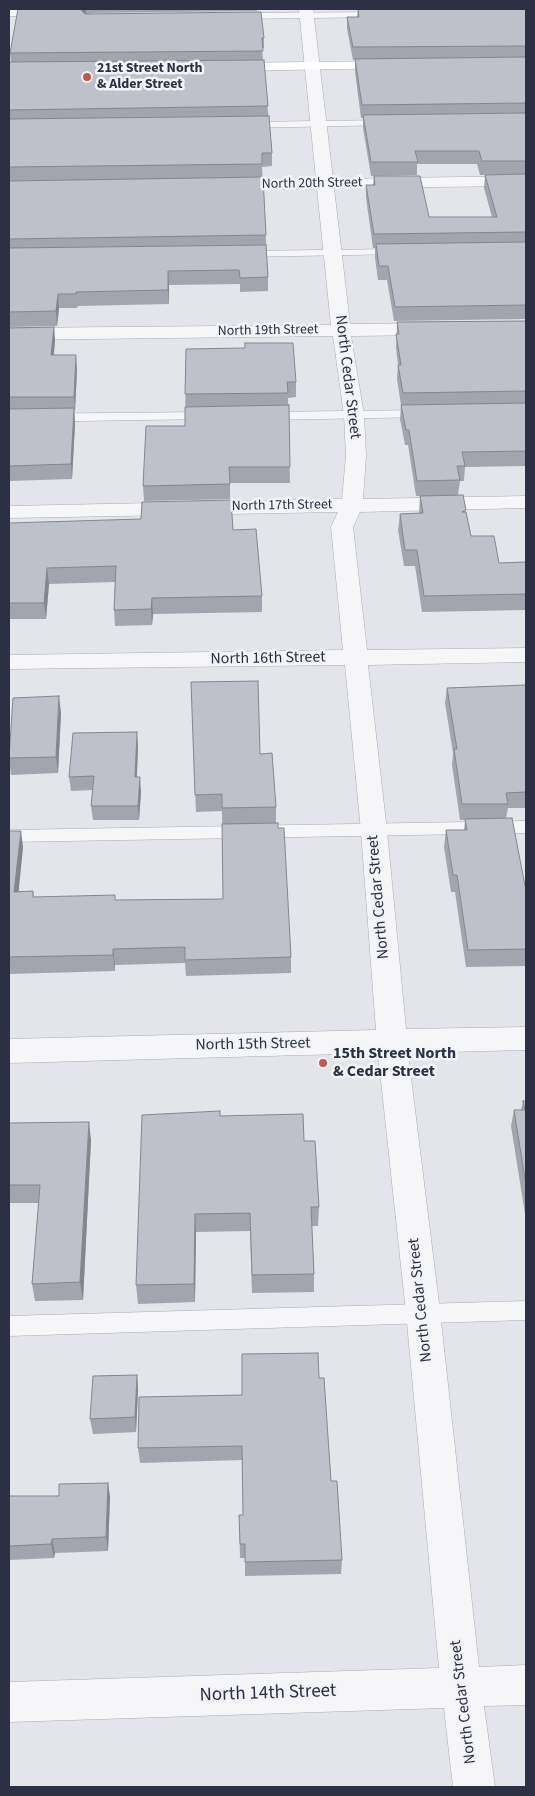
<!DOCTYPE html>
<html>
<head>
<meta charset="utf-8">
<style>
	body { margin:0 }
	#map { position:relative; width:535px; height:1796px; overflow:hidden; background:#e3e5ea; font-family:"Source Sans 3",sans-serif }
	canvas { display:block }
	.frame { position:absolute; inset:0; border:10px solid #2c3042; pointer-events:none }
</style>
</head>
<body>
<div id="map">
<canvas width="535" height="1796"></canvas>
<div class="frame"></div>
</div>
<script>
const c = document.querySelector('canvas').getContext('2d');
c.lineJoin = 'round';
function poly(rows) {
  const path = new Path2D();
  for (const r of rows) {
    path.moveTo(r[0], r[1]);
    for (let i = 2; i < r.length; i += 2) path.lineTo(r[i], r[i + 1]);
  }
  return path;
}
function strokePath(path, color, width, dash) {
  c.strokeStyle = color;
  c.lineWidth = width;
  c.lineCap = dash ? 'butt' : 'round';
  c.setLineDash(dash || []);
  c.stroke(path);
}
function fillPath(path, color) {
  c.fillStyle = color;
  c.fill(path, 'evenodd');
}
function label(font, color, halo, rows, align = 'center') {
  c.font = font + ' "Source Sans 3",sans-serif';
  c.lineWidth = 5;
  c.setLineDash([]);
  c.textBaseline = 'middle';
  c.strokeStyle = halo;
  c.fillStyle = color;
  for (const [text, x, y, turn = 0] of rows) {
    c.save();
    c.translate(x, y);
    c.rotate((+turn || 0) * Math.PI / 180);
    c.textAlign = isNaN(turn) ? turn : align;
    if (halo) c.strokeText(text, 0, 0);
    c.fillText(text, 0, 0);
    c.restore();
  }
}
const service = poly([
	[9,10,41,10,45,13,41,16,9,16,9,10],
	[380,12,383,13,383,17,239,19,235,16,239,13,380,12],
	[386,120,389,121,389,125,247,128,242,125,247,122,386,120],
	[398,249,404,252,402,254,244,257,238,254,244,251,398,249],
	[423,410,427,411,429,414,427,417,267,420,261,416,267,412,423,410],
	[208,412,214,416,212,419,9,422,9,414,208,412],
	[526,821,526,833,9,842,9,830,526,821],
	[526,1301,526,1320,9,1336,9,1316,526,1301]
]);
const minor = poly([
	[299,9,313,9,333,179,526,176,526,186,334,188,350,324,435,323,442,325,444,329,442,333,435,335,351,336,364,415,366,456,363,499,526,496,526,508,360,512,353,527,367,650,526,648,526,662,368,665,387,831,406,1029,526,1027,526,1050,408,1053,440,1312,479,1667,526,1665,526,1705,484,1706,495,1787,453,1787,444,1708,9,1722,9,1682,439,1668,406,1312,378,1053,9,1063,9,1039,376,1030,361,831,345,665,9,669,9,655,343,650,331,527,338,512,9,518,9,506,342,499,346,456,344,415,333,336,9,340,9,328,331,325,317,189,225,190,219,188,217,185,219,182,225,180,316,179,299,9]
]);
const secondary = poly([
	[392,61,397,62,399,65,397,68,228,71,223,70,221,67,223,64,228,63,392,61]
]);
const wall = poly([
	[18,9,257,9,257,11,86,13,264,38,264,48,262,48,263,60,272,153,272,166,262,167,268,277,268,291,240,292,240,284,169,285,169,304,78,306,77,308,59,308,57,326,9,327,9,62,11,62,10,53],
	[356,9,526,9,526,174,480,175,477,164,417,164,417,175,371,176,363,128,363,118,361,118,355,72,355,60,353,60,347,29,347,17,357,17,358,10,356,10],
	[526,174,526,319,394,321,387,280,378,280,375,258,375,248,373,248,366,198,366,185,373,185,374,176,429,217,492,217,484,188,485,175],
	[526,321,526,466,465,467,464,481,460,481,458,495,466,510,465,512,471,536,499,563,526,562,526,610,422,612,415,566,404,566,398,530,400,514,419,513,420,496,442,496,416,496,408,445,405,445,400,419,401,405,397,379,398,365,396,348,397,322],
	[54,327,55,341,54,355,77,369,75,411,74,411,75,423,72,479,9,481,9,328],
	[186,349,296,382,296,397,288,398,290,483,230,483,230,499,144,501,143,486,185,426],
	[9,523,233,530,262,596,262,612,153,614,152,625,115,626,114,610,115,582,49,584,46,619,9,619],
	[191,682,260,754,276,807,276,823,291,957,291,973,186,976,185,963,115,965,115,971,9,974,9,831,23,847,18,891,33,891,34,897,116,900,223,899,222,811,196,812],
	[526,685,526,808,508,808,506,818,526,891,526,966,466,967,455,892,451,892,444,847,446,830,464,830,465,820,460,820,452,765,453,753,445,703,447,688],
	[61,713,58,773,11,775,9,761,9,754],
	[138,746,137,777,141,792,139,820,93,820,91,806,93,790,71,791,69,777],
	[523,1101,526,1101,526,1220,511,1126,514,1110,521,1110],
	[220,1116,304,1141,319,1207,318,1226,312,1226,314,1274,314,1292,252,1293,250,1231,196,1232,195,1302,138,1304,136,1285],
	[9,1123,91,1140,83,1300,35,1301,32,1284,39,1203,9,1203],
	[137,1375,138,1390,136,1432,93,1434,90,1419],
	[319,1378,331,1481,342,1560,341,1574,245,1576,245,1558,240,1558,239,1515,243,1515,242,1460,140,1463,138,1448,242,1395],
	[108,1483,110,1497,108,1551,55,1553,54,1558,9,1560,9,1496,59,1496]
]);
const shadedWall = poly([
	[79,9,86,9,86,13,80,18],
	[168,271,169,285,169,304,168,290],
	[58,294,59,308,57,326,56,311],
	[54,327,55,341,52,369,51,355],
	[76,355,77,369,75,411,74,397],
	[74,408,75,423,72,479,71,464],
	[47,568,49,584,46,619,44,603],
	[152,598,153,614,152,625,151,609],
	[59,696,61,713,58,773,56,757],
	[137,732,138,746,136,792,135,777],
	[140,777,141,792,139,820,138,806],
	[21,831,23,847,17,908,14,892],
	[113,949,115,965,115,971,113,955],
	[89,1122,91,1140,83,1300,80,1282],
	[195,1214,196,1232,195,1302,194,1284],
	[137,1375,138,1390,136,1432,135,1417],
	[108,1483,110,1497,108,1551,106,1537],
	[52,1539,55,1553,54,1558,51,1544]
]);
const building = poly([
	[18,9,80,9,85,14,261,12,264,38,262,38,263,51,10,53,18,9],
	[358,9,526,9,526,46,353,47,347,17,359,17,358,9],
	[526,57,526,103,362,105,355,59,526,57],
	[264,60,268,106,9,110,9,62,264,60],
	[526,113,526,161,482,161,479,151,415,151,418,162,371,162,363,115,526,113],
	[269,116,272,153,262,153,262,164,9,167,9,119,269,116],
	[526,174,526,232,374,234,366,185,375,185,374,176,420,176,429,217,497,217,485,175,526,174],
	[263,177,266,235,9,239,9,181,263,177],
	[526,242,526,305,395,307,388,266,379,266,376,244,526,242],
	[266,245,268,277,240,278,239,270,168,271,168,290,76,292,76,294,58,294,56,311,9,312,9,248,266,245],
	[526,321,526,391,403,393,398,365,401,365,396,334,399,334,397,322,526,321],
	[54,327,51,355,76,355,74,397,9,397,9,328,54,327],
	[245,343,293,343,296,382,287,382,288,393,185,394,186,349,245,348,245,343],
	[526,403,526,451,462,452,465,466,457,466,460,480,417,481,409,430,406,430,401,405,526,403],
	[289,405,290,467,229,467,230,484,143,486,146,426,185,426,185,407,289,405],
	[74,408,71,464,9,466,9,409,74,408],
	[463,495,466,510,462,512,466,512,471,536,494,536,499,563,526,562,526,594,424,596,417,550,405,550,400,514,423,513,420,496,463,495],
	[231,500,233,530,256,529,262,596,152,598,151,609,114,610,116,566,47,568,44,603,9,603,9,523,141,519,142,502,231,500],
	[258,681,260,754,272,753,276,807,222,808,222,794,195,795,191,682,258,681],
	[526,685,526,792,506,793,508,804,462,804,454,749,457,749,447,688,526,685],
	[59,696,56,757,9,758,13,698,59,696],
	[137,732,135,777,140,777,138,806,91,806,94,776,69,777,73,733,137,732],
	[512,818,526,891,526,949,468,950,457,875,453,875,446,830,467,830,465,819,512,818],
	[278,823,278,828,284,828,291,957,185,960,185,947,113,949,113,955,9,957,9,831,21,831,14,892,33,891,33,897,115,895,115,900,223,899,222,824,278,823],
	[523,1101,526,1101,526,1185,514,1110,525,1110,523,1101],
	[220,1111,220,1116,303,1114,304,1141,315,1141,319,1207,311,1207,314,1274,252,1275,250,1213,195,1214,194,1284,136,1285,142,1115,220,1111],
	[89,1122,80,1282,32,1284,40,1185,9,1185,9,1123,89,1122],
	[318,1353,319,1378,324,1378,331,1481,337,1481,342,1560,245,1562,245,1544,240,1544,239,1515,243,1515,242,1446,138,1448,139,1397,242,1395,242,1354,318,1353],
	[137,1375,135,1417,90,1419,93,1376,137,1375],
	[108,1483,106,1537,52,1539,51,1544,9,1546,9,1496,59,1496,59,1484,108,1483]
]);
const markers = [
	[87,77,5,"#c55753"],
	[323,1063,5,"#c55753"]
];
const farPoinames = [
	["21st Street North",97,69],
	["& Alder Street",97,85]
];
const farStreetnames = [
	["North 20th Street",312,184,-1],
	["North 19th Street",268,331,-1],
	["North 17th Street",282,506,-1]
];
const streetNames = [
	["North Cedar Street",347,377,83],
	["North 16th Street",268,659,-1],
	["North Cedar Street",379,897,-95],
	["North 15th Street",253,1045,-1],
	["North Cedar Street",421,1300,-96],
	["North Cedar Street",464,1702,-97]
];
const poiNames = [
	["15th Street North",333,1054],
	["& Cedar Street",333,1072]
];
const nearStreetnames = [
	["North 14th Street",268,1694,-2]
];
strokePath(service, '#a8abb4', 1);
strokePath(minor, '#a8abb4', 1);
strokePath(secondary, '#a8abb4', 1);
fillPath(service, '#f6f6f9');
fillPath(minor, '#f6f6f9');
fillPath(secondary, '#fff');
fillPath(wall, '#a3a5ae');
fillPath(shadedWall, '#85868d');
fillPath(building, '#bec0ca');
strokePath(building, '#85868d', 1);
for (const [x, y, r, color] of markers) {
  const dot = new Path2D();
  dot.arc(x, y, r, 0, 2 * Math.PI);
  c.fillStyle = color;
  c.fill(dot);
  strokePath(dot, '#f3f4f8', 2);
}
label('bold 14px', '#2c3042', '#f3f4f8', farPoinames, 'left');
label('14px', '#2c3042', '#f3f4f8', farStreetnames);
label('16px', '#2c3042', '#f3f4f8', streetNames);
label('bold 16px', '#2c3042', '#f3f4f8', poiNames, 'left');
label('19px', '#2c3042', '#f3f4f8', nearStreetnames);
</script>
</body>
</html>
